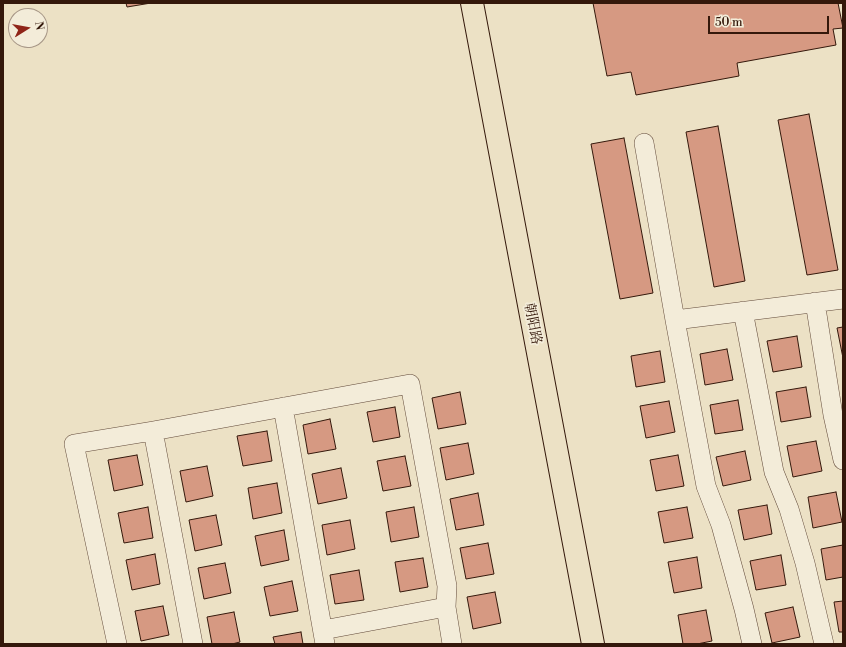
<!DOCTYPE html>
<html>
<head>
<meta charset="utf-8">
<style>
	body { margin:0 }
	#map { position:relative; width:846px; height:647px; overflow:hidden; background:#ece1c5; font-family:"Libre Bodoni",serif }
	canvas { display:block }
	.frame { position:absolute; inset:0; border:4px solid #34180b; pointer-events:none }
	.north { position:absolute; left:8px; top:8px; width:40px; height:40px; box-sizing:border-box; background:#f3ecd9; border:1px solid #a79787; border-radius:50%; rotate:79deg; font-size:11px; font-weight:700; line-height:16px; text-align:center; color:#34180b }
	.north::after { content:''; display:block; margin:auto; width:14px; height:18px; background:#8f2418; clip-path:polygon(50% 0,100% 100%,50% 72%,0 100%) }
	.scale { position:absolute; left:708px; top:16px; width:121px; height:18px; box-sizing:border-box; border:2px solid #34180b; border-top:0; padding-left:5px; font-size:12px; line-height:14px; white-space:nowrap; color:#34180b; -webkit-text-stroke:3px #f3ecd9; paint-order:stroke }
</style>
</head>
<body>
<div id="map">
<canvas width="846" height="647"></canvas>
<div class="frame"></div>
<div class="north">N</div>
<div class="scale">50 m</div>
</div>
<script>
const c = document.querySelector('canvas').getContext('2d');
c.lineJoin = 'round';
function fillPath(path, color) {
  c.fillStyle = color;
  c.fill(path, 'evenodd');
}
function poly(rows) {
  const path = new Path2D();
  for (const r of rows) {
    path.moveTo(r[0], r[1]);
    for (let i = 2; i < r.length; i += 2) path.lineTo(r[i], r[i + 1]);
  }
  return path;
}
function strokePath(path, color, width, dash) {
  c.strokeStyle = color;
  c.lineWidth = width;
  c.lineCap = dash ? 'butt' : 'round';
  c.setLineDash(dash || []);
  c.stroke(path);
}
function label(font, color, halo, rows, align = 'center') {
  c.font = font + ' "Libre Bodoni","Noto Serif SC",serif';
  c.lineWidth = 3.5;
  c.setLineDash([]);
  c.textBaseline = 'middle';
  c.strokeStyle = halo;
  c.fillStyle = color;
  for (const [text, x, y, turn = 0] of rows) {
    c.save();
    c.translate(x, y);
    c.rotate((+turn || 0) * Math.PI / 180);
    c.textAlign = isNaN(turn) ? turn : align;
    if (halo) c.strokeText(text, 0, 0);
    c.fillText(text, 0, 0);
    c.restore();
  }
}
const building = poly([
	[126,3,151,3,127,7,126,3],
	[593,3,838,3,843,28,833,29,836,45,737,63,739,76,636,95,631,72,607,76,593,3],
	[809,114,838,270,807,275,778,120,809,114],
	[718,126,745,281,714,287,686,132,718,126],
	[624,138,653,293,620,299,591,144,624,138],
	[843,327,843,358,837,328,843,327],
	[797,336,802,367,773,372,767,341,797,336],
	[727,349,733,380,705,385,700,354,727,349],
	[660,351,665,382,636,387,631,356,660,351],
	[806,387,811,417,781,422,776,392,806,387],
	[460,392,466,424,438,429,432,398,460,392],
	[738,400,743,430,715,434,710,405,738,400],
	[669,401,675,432,646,438,640,406,669,401],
	[395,407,400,437,373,442,367,412,395,407],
	[330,419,336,449,308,454,303,425,330,419],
	[267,431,272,461,243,466,237,436,267,431],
	[816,441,822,471,793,477,787,446,816,441],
	[468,443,474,474,446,480,440,448,468,443],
	[745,451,751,480,723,486,716,457,745,451],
	[137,455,143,485,114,491,108,460,137,455],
	[678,455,684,486,656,491,650,460,678,455],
	[405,456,411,486,383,491,377,461,405,456],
	[207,466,213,496,186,502,180,471,207,466],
	[341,468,347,498,318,504,312,474,341,468],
	[277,483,282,513,253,519,248,488,277,483],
	[836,492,842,522,813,528,808,497,836,492],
	[478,493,484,525,456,530,450,499,478,493],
	[767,505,772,534,744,540,738,510,767,505],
	[148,507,153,538,124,543,118,513,148,507],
	[414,507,419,537,391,542,386,512,414,507],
	[687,507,693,538,664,543,658,512,687,507],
	[216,515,222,545,195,551,189,520,216,515],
	[350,520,355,549,327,555,322,525,350,520],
	[284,530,289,560,261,566,255,536,284,530],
	[488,543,494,574,466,579,460,548,488,543],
	[843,545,843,577,826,580,821,549,843,545],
	[155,554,160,584,132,590,126,560,155,554],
	[781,555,786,585,756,590,750,561,781,555],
	[697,557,702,588,674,593,668,562,697,557],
	[423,558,428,587,400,592,395,562,423,558],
	[225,563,231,593,204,599,198,568,225,563],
	[359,570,364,600,335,604,330,575,359,570],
	[292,581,298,611,270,616,264,587,292,581],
	[495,592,501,623,473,629,467,597,495,592],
	[843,601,843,632,839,632,834,602,843,601],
	[163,606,169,635,141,641,135,611,163,606],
	[793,607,800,637,772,643,765,613,793,607],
	[706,610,712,641,697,644,683,644,678,615,706,610],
	[234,612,240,642,232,644,212,644,207,617,234,612],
	[301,632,303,644,275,644,273,637,301,632]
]);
const minor = poly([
	[644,143,675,320,706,486,721,525,744,609,752,644],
	[815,302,833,415,843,460],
	[743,311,774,472,789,509,805,563,824,644],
	[675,320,843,299],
	[283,407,325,644],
	[153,431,193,644],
	[323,630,446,607],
	[117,644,74,444,153,431,410,384,447,586,446,607,452,644]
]);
const major = poly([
	[472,3,593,644]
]);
const streetNames = [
	["朝阳路",532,324,79]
];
fillPath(building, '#d69982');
strokePath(building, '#34180b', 1);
strokePath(minor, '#624a3a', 20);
strokePath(major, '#34180b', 24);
strokePath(minor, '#f3ecd9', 19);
strokePath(major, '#ece1c5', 22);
label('14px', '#34180b', '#f3ecd9', streetNames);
</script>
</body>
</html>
